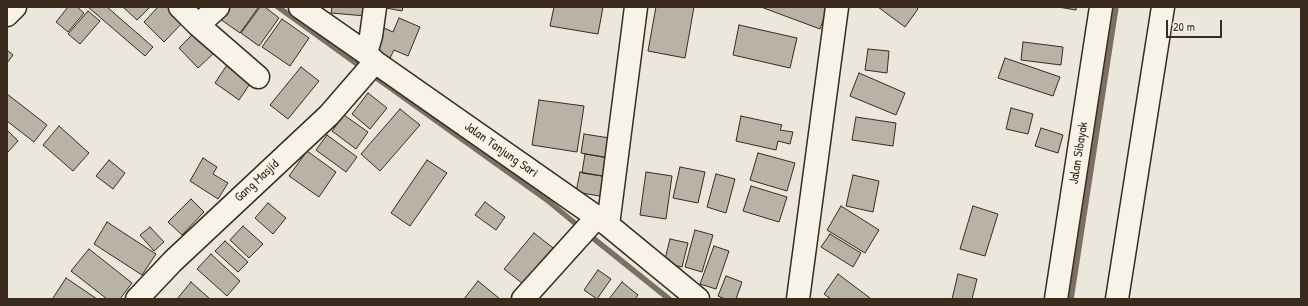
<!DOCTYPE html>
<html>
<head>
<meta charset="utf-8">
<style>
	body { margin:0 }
	#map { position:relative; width:1308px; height:306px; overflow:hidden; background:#ece7dc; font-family:"Patrick Hand",sans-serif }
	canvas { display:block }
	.frame { position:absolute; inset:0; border:8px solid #3b2a1e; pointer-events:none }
	.scale { position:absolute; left:1166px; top:20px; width:56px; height:18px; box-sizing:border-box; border:2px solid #3b2a1e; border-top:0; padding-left:5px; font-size:12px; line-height:14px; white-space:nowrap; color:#3b2a1e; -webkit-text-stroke:3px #f7f3e8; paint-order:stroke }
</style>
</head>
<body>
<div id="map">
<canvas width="1308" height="306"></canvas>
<div class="frame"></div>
<div class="scale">20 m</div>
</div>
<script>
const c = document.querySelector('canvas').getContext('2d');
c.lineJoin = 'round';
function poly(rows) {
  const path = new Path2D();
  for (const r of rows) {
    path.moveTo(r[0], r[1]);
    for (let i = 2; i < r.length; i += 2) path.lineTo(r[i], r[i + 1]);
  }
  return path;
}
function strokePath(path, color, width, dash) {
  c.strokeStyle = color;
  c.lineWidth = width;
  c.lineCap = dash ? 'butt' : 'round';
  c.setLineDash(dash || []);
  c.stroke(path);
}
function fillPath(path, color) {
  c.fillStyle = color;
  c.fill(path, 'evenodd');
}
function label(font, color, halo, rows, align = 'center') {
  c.font = font + ' "Patrick Hand",sans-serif';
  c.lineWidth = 3.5;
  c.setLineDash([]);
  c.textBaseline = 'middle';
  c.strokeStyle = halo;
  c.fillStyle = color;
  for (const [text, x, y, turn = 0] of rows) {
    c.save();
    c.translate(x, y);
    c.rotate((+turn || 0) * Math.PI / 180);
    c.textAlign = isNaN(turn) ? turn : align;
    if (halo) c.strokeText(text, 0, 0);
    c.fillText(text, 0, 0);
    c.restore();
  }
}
const stream = poly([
	[278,7,364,69],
	[371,74,547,200,582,229],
	[588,234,669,299],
	[1071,299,1116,7]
]);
const building = poly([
	[68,7,77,7,84,13,68,32,56,22,68,7],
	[88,7,107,7,153,47,145,56,88,7],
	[123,7,150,7,137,20,123,7],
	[158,7,172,7,185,20,164,42,144,22,158,7],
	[228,7,256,7,258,8,240,33,220,19,228,7],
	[260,7,265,7,279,18,259,46,241,33,260,7],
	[332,7,367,7,366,16,331,13,332,7],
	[381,7,403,7,402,11,381,7],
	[554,7,603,7,598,34,550,26,554,7],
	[656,7,694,7,685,58,648,51,656,7],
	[761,7,828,7,820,29,761,7],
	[878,7,916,7,918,9,905,27,878,7],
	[1058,7,1076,7,1076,10,1058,7],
	[88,11,100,21,80,44,68,34,88,11],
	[399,18,420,27,408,56,394,50,390,58,371,50,382,27,393,32,399,18],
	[282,19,309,38,290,66,262,47,282,19],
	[739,25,797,38,790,68,733,55,739,25],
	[196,31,215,52,198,68,179,48,196,31],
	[1023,42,1063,47,1061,65,1021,60,1023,42],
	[868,49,889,51,887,73,865,70,868,49],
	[7,50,13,55,7,63,7,50],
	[1005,58,1060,77,1053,96,998,78,1005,58],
	[229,62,253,79,239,100,215,83,229,62],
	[301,67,319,81,288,119,270,105,301,67],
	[859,73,905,93,896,115,850,96,859,73],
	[368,93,387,108,370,129,352,114,368,93],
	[7,94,47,125,34,142,7,121,7,94],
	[539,100,584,106,577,152,532,145,539,100],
	[1011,108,1033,114,1028,134,1006,129,1011,108],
	[400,109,420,125,380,171,361,154,400,109],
	[344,115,368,132,356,149,332,131,344,115],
	[741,116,782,125,780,130,793,132,790,144,778,141,776,150,736,141,741,116],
	[856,117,896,123,893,146,852,140,856,117],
	[59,126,89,153,73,171,43,145,59,126],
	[1041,128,1063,135,1058,153,1035,146,1041,128],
	[7,130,18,141,7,153,7,130],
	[584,134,616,139,613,159,581,153,584,134],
	[327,135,357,157,346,172,316,150,327,135],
	[307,151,336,172,319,197,289,176,307,151],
	[758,153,795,163,787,191,750,180,758,153],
	[585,154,611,158,608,177,582,173,585,154],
	[203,158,217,167,213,174,228,183,218,199,190,181,203,158],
	[109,160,125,173,113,189,96,176,109,160],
	[427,160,447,173,410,226,391,213,427,160],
	[680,167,705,172,698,203,673,198,680,167],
	[580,172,608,177,605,197,576,192,580,172],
	[646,172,672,176,666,219,640,215,646,172],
	[716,174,735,179,726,213,707,207,716,174],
	[853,175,879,181,873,212,846,206,853,175],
	[751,186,787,197,779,222,743,211,751,186],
	[191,199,204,212,182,235,168,222,191,199],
	[485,202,505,217,496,230,475,215,485,202],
	[268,203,286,218,273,234,255,218,268,203],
	[841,206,879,230,865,253,827,230,841,206],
	[973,206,998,214,985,256,960,249,973,206],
	[107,222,156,254,142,275,94,244,107,222],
	[243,226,263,244,249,258,230,240,243,226],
	[150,227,164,242,154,251,140,235,150,227],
	[695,230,713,235,702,272,685,267,695,230],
	[534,233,557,251,527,287,504,269,534,233],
	[830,234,861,253,853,267,821,247,830,234],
	[670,239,688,243,682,267,664,263,670,239],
	[225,241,248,262,238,272,215,251,225,241],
	[714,246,729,251,716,289,700,284,714,246],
	[89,249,132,283,120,299,107,299,71,271,89,249],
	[211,254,240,281,227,296,197,269,211,254],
	[598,270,611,279,597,299,584,290,598,270],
	[838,274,870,298,869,299,831,299,824,294,838,274],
	[958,274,977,279,972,299,952,299,958,274],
	[726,276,742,282,736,299,725,299,718,296,726,276],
	[66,278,97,299,54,299,53,298,66,278],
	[478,281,500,299,464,299,478,281],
	[191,282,210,299,177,299,191,282],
	[622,282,638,295,635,299,609,299,622,282]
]);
const minor = poly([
	[180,7,198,25],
	[218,7,198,25,258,77],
	[300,7,366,53,375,62,608,225,698,299],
	[7,15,15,7],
	[366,53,371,36,375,7],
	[608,225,636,7],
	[137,299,173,261,329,115,375,62],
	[523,299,597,217],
	[798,299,837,7],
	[1056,299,1101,7],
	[1117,299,1163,7]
]);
const streetNames = [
	["Jalan Tanjung Sari",501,150,35],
	["Jalan Sibayak",1079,153,-81],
	["Gang Masjid",257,181,-43]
];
strokePath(stream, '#7c7064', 5.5);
fillPath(building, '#bab2a7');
strokePath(building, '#3b2a1e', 1);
strokePath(minor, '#3b2a1e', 25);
strokePath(minor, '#f7f3e8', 22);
label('13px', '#3b2a1e', '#f7f3e8', streetNames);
</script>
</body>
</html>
